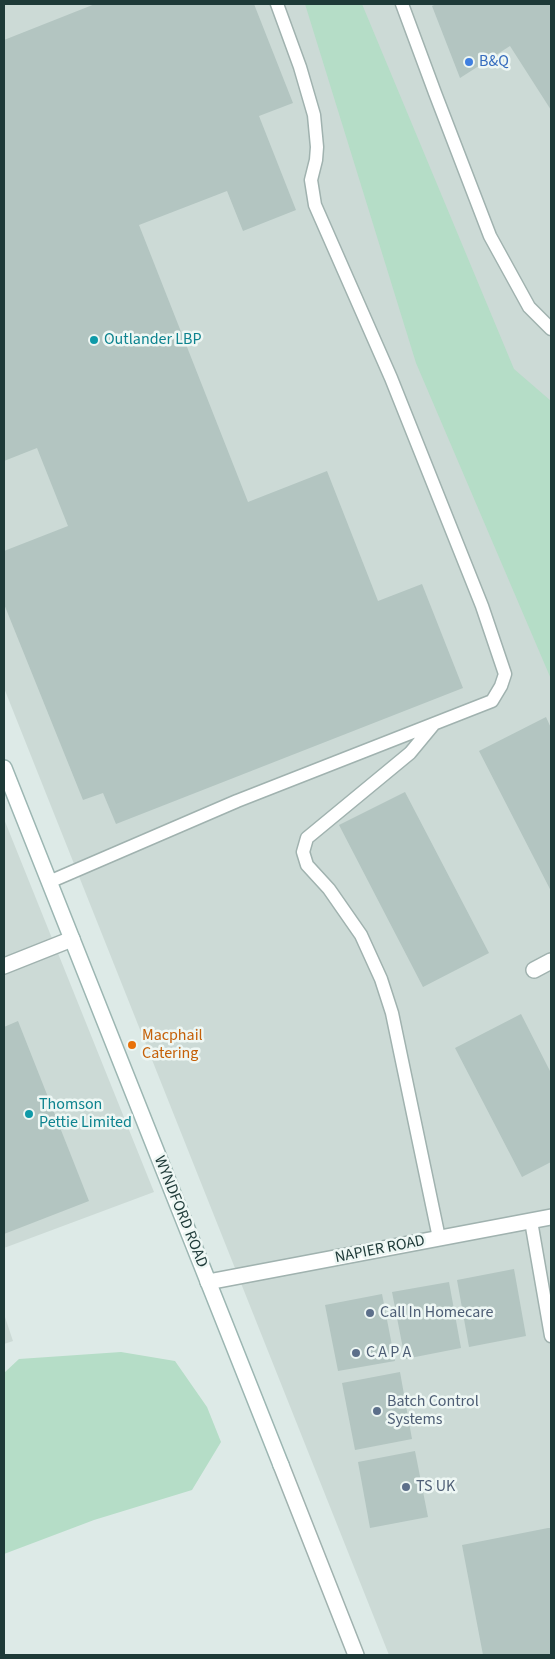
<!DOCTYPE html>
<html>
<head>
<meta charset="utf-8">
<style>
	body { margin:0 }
	#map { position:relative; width:555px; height:1659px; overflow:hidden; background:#ddeae7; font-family:"Source Sans 3",sans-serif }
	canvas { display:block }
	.frame { position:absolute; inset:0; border:5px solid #1e3a38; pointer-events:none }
</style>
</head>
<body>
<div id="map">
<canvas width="555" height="1659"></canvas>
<div class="frame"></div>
</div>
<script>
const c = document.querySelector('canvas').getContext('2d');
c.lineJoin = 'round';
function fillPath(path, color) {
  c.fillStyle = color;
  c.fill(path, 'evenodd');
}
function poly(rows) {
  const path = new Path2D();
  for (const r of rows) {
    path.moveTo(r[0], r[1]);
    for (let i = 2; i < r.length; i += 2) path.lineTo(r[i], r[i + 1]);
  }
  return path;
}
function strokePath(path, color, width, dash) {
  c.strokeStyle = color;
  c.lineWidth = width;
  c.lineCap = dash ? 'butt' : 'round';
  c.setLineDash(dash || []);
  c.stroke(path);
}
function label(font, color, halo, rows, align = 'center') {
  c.font = font + ' "Source Sans 3",sans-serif';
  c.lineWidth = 5;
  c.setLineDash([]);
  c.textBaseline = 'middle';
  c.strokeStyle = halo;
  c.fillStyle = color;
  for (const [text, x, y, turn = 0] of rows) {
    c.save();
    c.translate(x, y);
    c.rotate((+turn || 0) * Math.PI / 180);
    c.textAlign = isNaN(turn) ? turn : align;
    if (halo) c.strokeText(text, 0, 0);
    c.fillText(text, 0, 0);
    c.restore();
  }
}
const built = poly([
	[4,4,551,4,551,1655,389,1655,4,688],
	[4,819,154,1192,4,1248],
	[4,1314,13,1341,4,1344]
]);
const green = poly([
	[305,4,362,4,514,369,551,401,551,679,416,363],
	[121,1352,175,1361,207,1407,221,1442,192,1490,94,1520,4,1554,4,1373,19,1359]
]);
const building = poly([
	[95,4,254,4,293,103,259,116,296,210,243,231,227,191,139,225,248,502,327,471,378,601,422,584,463,688,116,824,103,793,83,800,4,604,4,551,68,526,37,448,4,461,4,40],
	[436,4,551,4,551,110,510,46,460,78,432,6],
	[546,717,551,728,551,891,479,751],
	[405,792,489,953,423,987,339,825],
	[521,1014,551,1073,551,1162,522,1177,455,1048],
	[18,1021,89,1201,4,1234,4,1027],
	[514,1269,526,1336,469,1347,457,1280],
	[449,1282,461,1348,405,1359,392,1292],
	[382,1294,395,1361,338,1371,325,1305],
	[400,1372,412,1439,355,1450,342,1383],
	[415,1451,428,1517,370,1528,358,1462],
	[548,1528,551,1528,551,1655,483,1655,462,1545]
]);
const lane = poly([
	[402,4,435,93,490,236,529,307,551,329],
	[434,724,410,753,307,838,303,852,307,865,329,889,361,935,381,979,392,1013,439,1238],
	[49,882,237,801,492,701,501,686,505,674,482,606,391,378,315,205,311,180,316,160,317,147,314,115,300,67,277,4],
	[531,1221,551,1336]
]);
const street = poly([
	[4,966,72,939],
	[534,970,551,961],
	[208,1282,551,1217],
	[281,1465,356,1655]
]);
const secondary = poly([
	[4,768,281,1465]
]);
const markers = [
	[469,62,5,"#3f7fe0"],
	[94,340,5,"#0f9aa8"],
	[132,1045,5,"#e8710a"],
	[29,1114,5,"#0f9aa8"],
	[370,1313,5,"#5c6f8a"],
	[356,1353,5,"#5c6f8a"],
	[377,1411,5,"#5c6f8a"],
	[406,1487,5,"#5c6f8a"]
];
const shopNames = [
	["B&Q",479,62]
];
const cultureNames = [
	["Outlander LBP",104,340],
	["Thomson",39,1105],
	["Pettie Limited",39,1123]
];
const foodNames = [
	["Macphail",142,1036],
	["Catering",142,1054]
];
const streetNames = [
	["WYNDFORD ROAD",180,1212,68],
	["NAPIER ROAD",380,1250,-11]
];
const serviceNames = [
	["Call In Homecare",380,1313],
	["C A P A",366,1353],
	["Batch Control",387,1402],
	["Systems",387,1420],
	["TS UK",416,1487]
];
fillPath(built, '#ccdad6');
fillPath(green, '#b5ddc7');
fillPath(building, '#b3c5c1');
strokePath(lane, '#a0b2af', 15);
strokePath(street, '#a0b2af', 18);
strokePath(secondary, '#9cb6b2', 18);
strokePath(lane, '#fff', 12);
strokePath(street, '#fff', 15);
strokePath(secondary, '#fff', 15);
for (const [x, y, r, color] of markers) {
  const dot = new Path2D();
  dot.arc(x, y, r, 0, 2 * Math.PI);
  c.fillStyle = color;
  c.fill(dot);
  strokePath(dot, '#eef7f4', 2);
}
label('16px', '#366cbe', '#eef7f4', shopNames, 'left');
label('16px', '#0d838f', '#eef7f4', cultureNames, 'left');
label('16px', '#c56008', '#eef7f4', foodNames, 'left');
label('16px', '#1e3a38', '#eef7f4', streetNames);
label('16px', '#4e5e75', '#eef7f4', serviceNames, 'left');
</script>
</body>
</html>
